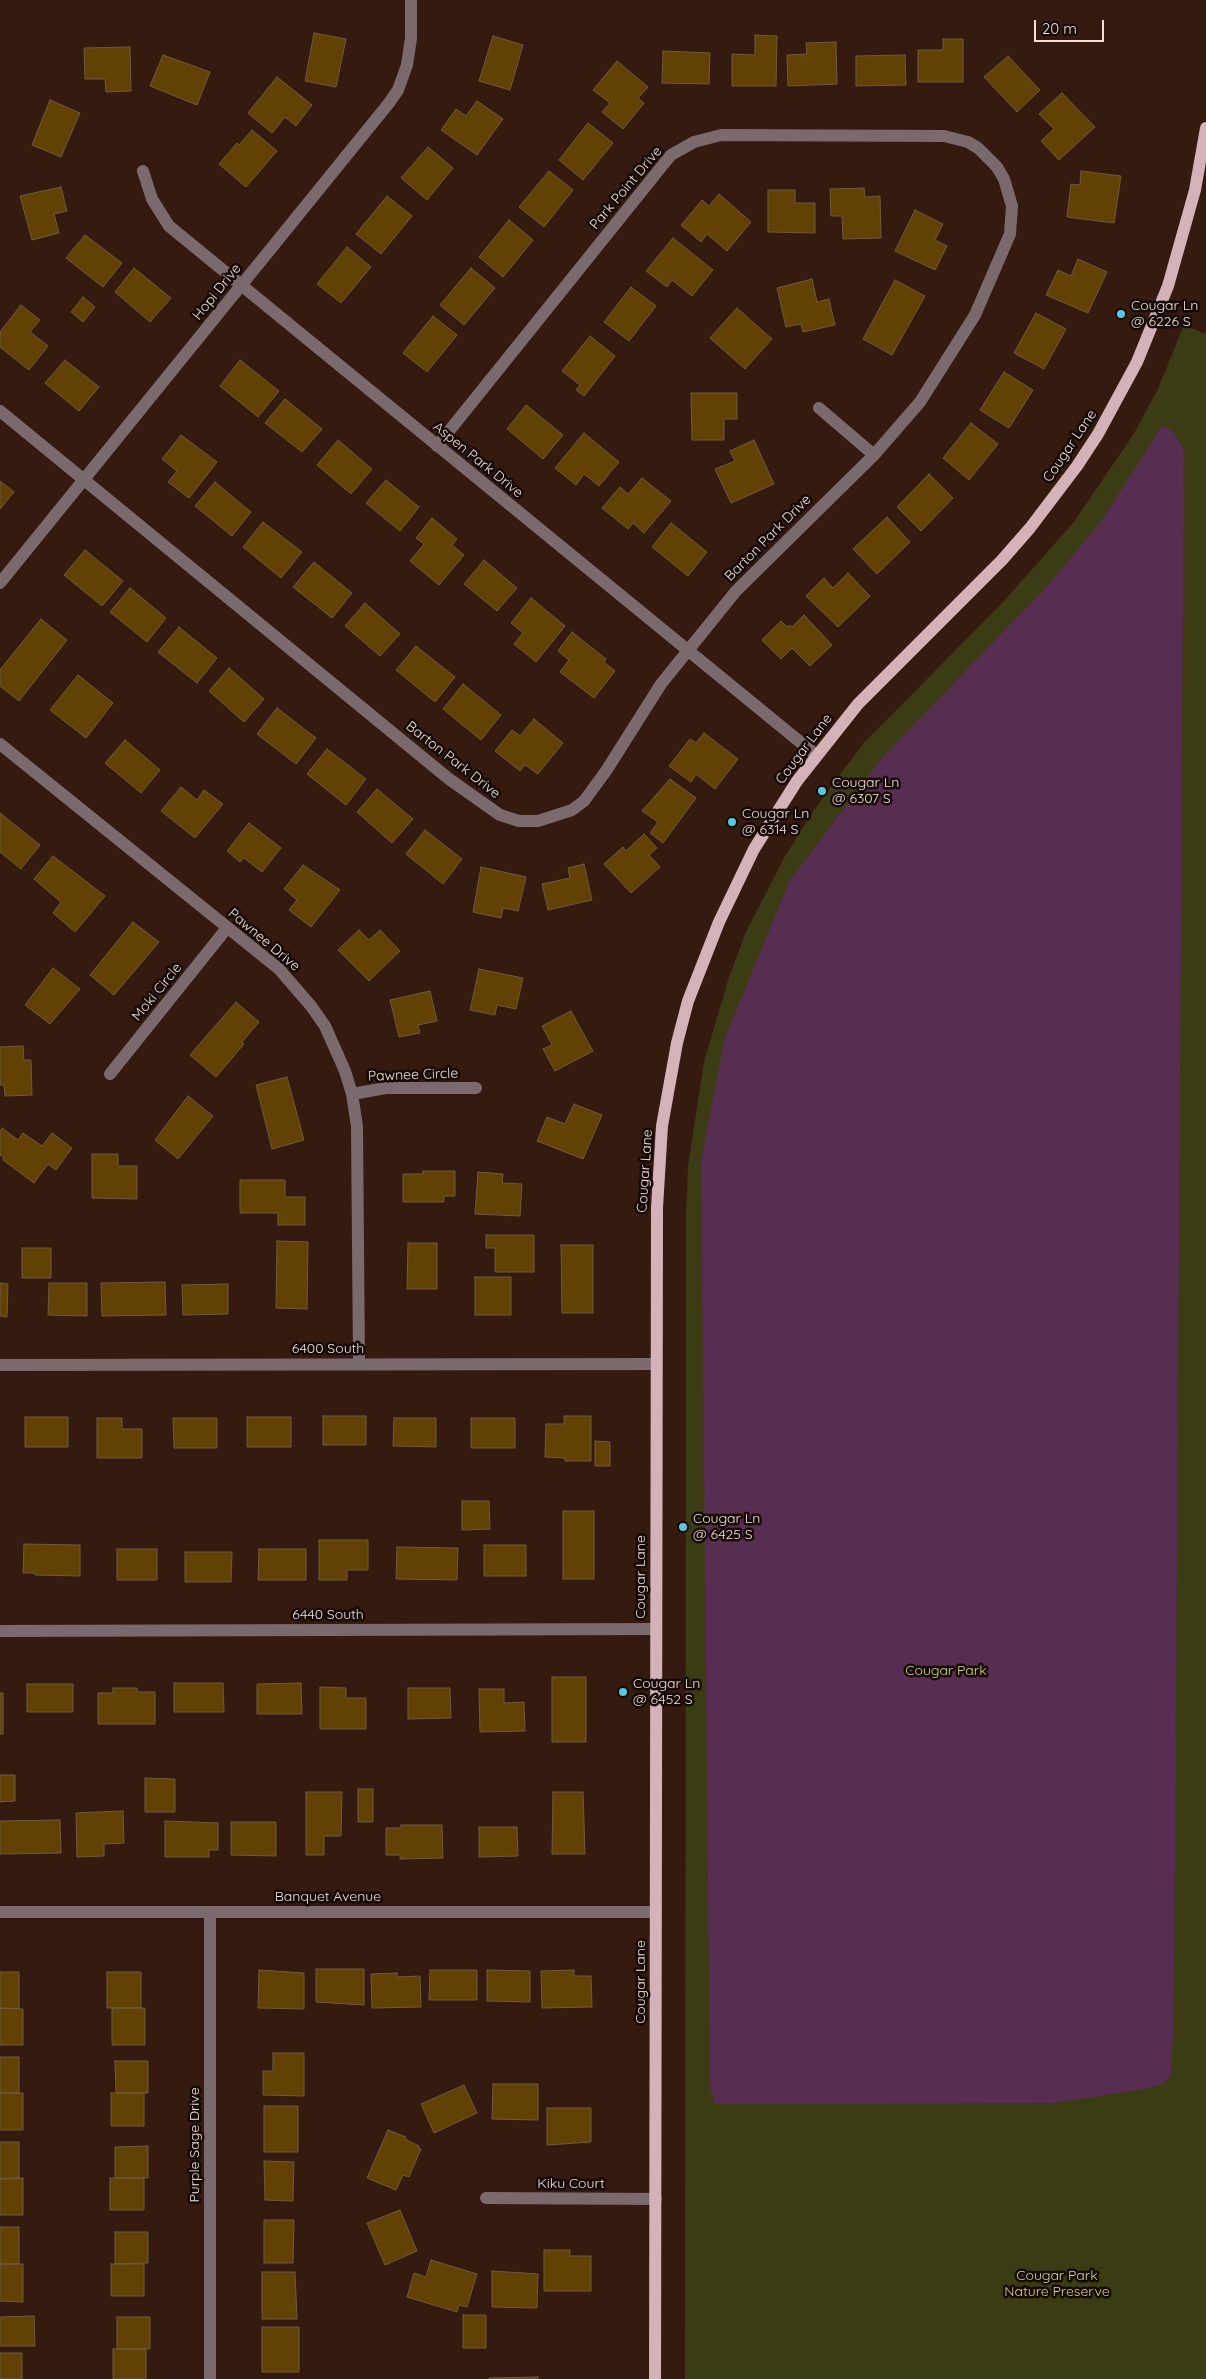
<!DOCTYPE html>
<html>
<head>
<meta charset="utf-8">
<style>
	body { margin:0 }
	#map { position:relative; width:1206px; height:2379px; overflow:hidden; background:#351a10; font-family:Quicksand,sans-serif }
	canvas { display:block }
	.scale { position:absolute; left:1034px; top:20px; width:70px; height:22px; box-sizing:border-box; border:2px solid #f3e0d9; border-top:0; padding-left:6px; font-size:15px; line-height:18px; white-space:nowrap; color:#f3e0d9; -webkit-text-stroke:4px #140905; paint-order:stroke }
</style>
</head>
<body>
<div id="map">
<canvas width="1206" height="2379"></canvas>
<div class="scale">20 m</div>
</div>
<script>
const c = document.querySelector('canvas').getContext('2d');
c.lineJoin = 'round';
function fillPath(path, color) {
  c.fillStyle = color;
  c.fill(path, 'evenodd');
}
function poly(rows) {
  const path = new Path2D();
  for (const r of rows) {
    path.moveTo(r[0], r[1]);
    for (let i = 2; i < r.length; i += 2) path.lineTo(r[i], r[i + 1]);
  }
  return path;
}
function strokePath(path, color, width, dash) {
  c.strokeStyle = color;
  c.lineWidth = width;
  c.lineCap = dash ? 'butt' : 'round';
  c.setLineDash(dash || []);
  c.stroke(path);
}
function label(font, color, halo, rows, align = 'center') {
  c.font = font + ' Quicksand,sans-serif';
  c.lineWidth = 5;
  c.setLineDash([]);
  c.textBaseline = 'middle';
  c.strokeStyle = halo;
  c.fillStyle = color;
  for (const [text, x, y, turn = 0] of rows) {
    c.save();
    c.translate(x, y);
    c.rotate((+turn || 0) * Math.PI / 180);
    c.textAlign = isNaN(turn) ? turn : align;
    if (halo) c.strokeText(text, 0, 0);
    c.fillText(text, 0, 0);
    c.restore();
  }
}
const green = poly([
	[1184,325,1206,334,1206,2379,685,2379,686,1216,688,1166,704,1062,729,977,746,932,785,856,814,810,862,745,1004,601,1073,523,1133,435,1157,391]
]);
const water = poly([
	[1162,426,1173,431,1184,450,1174,2012,1171,2076,1163,2084,1145,2089,1053,2103,715,2104,710,2088,701,1161,724,1040,790,880,881,759,1049,584,1102,520]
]);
const building = poly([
	[314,33,346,39,336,87,305,81,314,33],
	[755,35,777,36,776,86,732,86,732,54,755,55,755,35],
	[493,36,523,45,510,90,479,81,493,36],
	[943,39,963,39,963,82,918,82,918,50,943,50,943,39],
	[836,42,837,84,788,86,787,55,807,54,806,43,836,42],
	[130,47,131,91,106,92,105,79,85,79,84,48,130,47],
	[663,51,710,53,709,84,662,83,663,51],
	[163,55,210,72,197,105,150,86,163,55],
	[905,55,906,85,856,86,856,56,905,55],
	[1008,56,1040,90,1017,112,984,77,1008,56],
	[617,61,648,87,638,98,644,103,623,129,602,112,610,103,593,90,617,61],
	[277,77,312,105,296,126,285,117,272,133,248,113,277,77],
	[1062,93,1095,127,1059,160,1041,141,1054,129,1039,114,1062,93],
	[50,100,80,113,61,157,32,145,50,100],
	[477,101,503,119,477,155,441,130,456,109,466,116,477,101],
	[588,123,613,143,583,180,559,160,588,123],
	[252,130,277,151,246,187,219,164,237,143,239,145,252,130],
	[428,147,453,168,427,200,401,178,428,147],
	[549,171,573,190,544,227,519,207,549,171],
	[1081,171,1121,176,1114,223,1067,217,1071,184,1080,185,1081,171],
	[61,187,67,211,54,214,59,233,32,240,20,196,61,187],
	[864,188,865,197,880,196,881,238,843,239,842,216,831,216,830,189,864,188],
	[768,190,795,190,795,203,815,203,815,233,768,232,768,190],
	[719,194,751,222,727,251,707,234,701,242,681,225,702,200,709,206,719,194],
	[387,196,412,216,381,254,356,234,387,196],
	[915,210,943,224,935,240,947,246,935,270,895,251,915,210],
	[509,220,533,240,503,277,479,257,509,220],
	[85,235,122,263,103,287,66,258,85,235],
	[673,238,713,270,692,296,672,280,667,287,646,271,673,238],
	[347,247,371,267,341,303,317,284,347,247],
	[1078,259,1107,272,1088,313,1046,295,1058,270,1071,276,1078,259],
	[134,268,171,298,150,322,115,292,134,268],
	[471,268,495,288,464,325,440,305,471,268],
	[812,279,817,302,829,299,835,325,803,332,801,324,786,327,777,288,812,279],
	[895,280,925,296,892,355,863,339,895,280],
	[631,287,656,306,629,341,604,322,631,287],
	[83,297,95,307,83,322,71,312,83,297],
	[21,305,40,320,30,332,48,346,29,370,0,347,0,332,21,305],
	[737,308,772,339,745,369,710,338,737,308],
	[1036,313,1066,329,1044,369,1014,353,1036,313],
	[433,316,457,335,427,372,403,353,433,316],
	[590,336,615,356,584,396,576,390,580,385,562,371,590,336],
	[65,360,99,387,79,411,45,383,65,360],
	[240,360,279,391,258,417,220,386,240,360],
	[1004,372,1033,390,1009,428,980,410,1004,372],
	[691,393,737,393,737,419,724,419,724,440,692,440,691,393],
	[285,399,322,429,302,452,265,423,285,399],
	[526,405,563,435,543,459,507,429,526,405],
	[971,423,998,444,969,480,943,458,971,423],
	[584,433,619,462,599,486,584,474,576,485,555,468,584,433],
	[181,435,217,462,189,498,168,482,177,471,162,459,181,435],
	[338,440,372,469,351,494,317,465,338,440],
	[754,440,774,484,731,503,715,469,735,461,730,451,754,440],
	[929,474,953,498,921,531,897,507,929,474],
	[642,478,671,501,644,533,633,523,628,529,602,508,620,487,628,494,642,478],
	[386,480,419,507,400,531,366,503,386,480],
	[0,481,14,492,0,509,0,481],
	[215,482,251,512,232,536,195,506,215,482],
	[887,517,910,542,877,574,853,549,887,517],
	[432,518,457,539,452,545,464,555,439,585,410,561,424,544,416,538,432,518],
	[263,522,302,552,281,578,243,547,263,522],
	[671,523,707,552,688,576,652,547,671,523],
	[85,550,123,581,102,606,64,575,85,550],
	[484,560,517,588,497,611,464,584,484,560],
	[314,562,352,593,332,618,293,587,314,562],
	[848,573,870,596,838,627,806,596,824,578,833,588,848,573],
	[130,588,166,618,147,642,110,612,130,588],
	[531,598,565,626,536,662,514,644,523,633,511,623,531,598],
	[365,603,400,634,380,656,345,626,365,603],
	[804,615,832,645,810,666,792,648,781,659,762,640,781,621,787,627,789,625,792,627,804,615],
	[41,619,67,640,19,701,0,686,0,670,41,619],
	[179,627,217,658,197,683,158,652,179,627],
	[572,632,606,659,604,662,615,671,594,698,560,672,569,660,558,651,572,632],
	[416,646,455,677,435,702,396,670,416,646],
	[229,668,264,699,244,722,209,691,229,668],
	[78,675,113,703,86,738,50,710,78,675],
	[463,684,501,715,481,740,443,709,463,684],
	[277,708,316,738,296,764,257,734,277,708],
	[534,719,563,743,538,774,525,765,520,771,495,751,512,730,520,736,534,719],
	[704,733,738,759,715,789,696,774,691,782,669,766,690,739,696,743,704,733],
	[125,740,160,770,141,793,105,763,125,740],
	[327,749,366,779,346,805,307,774,327,749],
	[670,779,696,798,663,843,650,833,658,822,642,811,670,779],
	[181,787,197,800,204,790,223,804,195,838,161,811,181,787],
	[377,789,413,819,392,843,357,812,377,789],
	[0,813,40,845,21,869,0,852,0,813],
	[249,823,281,848,262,872,244,858,240,862,227,851,249,823],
	[425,830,462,859,443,884,406,854,425,830],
	[644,834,657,848,649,855,660,867,631,893,604,864,623,847,626,851,644,834],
	[53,856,105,896,75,932,53,913,61,902,34,879,53,856],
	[584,864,592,900,548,910,542,884,570,878,568,868,584,864],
	[303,865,340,890,311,927,289,910,297,900,284,889,303,865],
	[481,867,526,877,518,911,503,908,501,918,473,912,481,867],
	[133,922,159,942,114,995,90,975,133,922],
	[359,930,369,940,380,930,400,951,369,981,338,950,359,930],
	[53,968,80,989,50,1024,25,1005,53,968],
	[479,969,523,978,516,1009,497,1005,495,1015,470,1010,479,969],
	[430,991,437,1021,418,1025,420,1033,399,1037,390,1000,430,991],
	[236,1002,259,1022,242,1042,244,1044,216,1077,190,1055,236,1002],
	[571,1011,593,1051,555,1071,543,1049,552,1045,542,1026,571,1011],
	[23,1046,24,1060,31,1060,32,1095,5,1096,4,1085,0,1085,0,1047,23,1046],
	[287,1077,304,1140,272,1149,256,1085,287,1077],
	[188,1096,213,1116,178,1159,155,1140,188,1096],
	[574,1104,602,1115,583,1159,537,1141,547,1117,565,1124,574,1104],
	[2,1128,18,1140,23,1133,42,1146,52,1133,72,1148,56,1170,48,1164,34,1183,3,1160,4,1158,0,1155,0,1131,2,1128],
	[92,1154,118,1154,118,1166,137,1166,137,1199,92,1198,92,1154],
	[423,1171,455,1171,455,1196,444,1196,444,1202,403,1202,403,1174,423,1174,423,1171],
	[478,1172,503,1174,502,1183,522,1184,520,1216,475,1214,478,1172],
	[240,1180,285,1180,285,1197,305,1197,305,1225,278,1225,278,1213,240,1213,240,1180],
	[486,1235,534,1235,534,1272,495,1272,495,1248,486,1248,486,1235],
	[277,1241,308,1242,307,1309,276,1308,277,1241],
	[408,1243,437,1243,437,1289,407,1289,408,1243],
	[561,1245,593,1245,593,1313,562,1313,561,1245],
	[22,1248,51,1248,51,1278,22,1278,22,1248],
	[475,1277,511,1277,511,1315,475,1315,475,1277],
	[165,1282,166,1315,102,1316,101,1283,165,1282],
	[0,1283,8,1284,7,1317,0,1316,0,1283],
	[49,1283,87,1283,87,1316,48,1315,49,1283],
	[228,1284,228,1314,183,1315,182,1285,228,1284],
	[323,1416,366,1416,366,1445,323,1445,323,1416],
	[564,1416,591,1416,591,1461,565,1461,565,1458,545,1457,546,1424,564,1424,564,1416],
	[25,1417,68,1417,68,1447,25,1447,25,1417],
	[247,1417,291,1417,291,1447,247,1447,247,1417],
	[97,1418,122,1418,122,1429,142,1429,142,1458,97,1458,97,1418],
	[173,1418,217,1418,217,1448,174,1448,173,1418],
	[394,1418,436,1418,436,1447,393,1446,394,1418],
	[471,1418,515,1418,515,1448,471,1448,471,1418],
	[595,1441,610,1442,610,1466,595,1466,595,1441],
	[462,1501,489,1501,490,1529,462,1530,462,1501],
	[563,1511,594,1511,594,1579,563,1579,563,1511],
	[319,1540,368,1540,368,1570,347,1570,347,1580,319,1580,319,1540],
	[24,1544,80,1545,80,1576,35,1575,35,1573,23,1573,24,1544],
	[484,1545,526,1545,526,1576,484,1576,484,1545],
	[397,1547,458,1548,457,1580,396,1579,397,1547],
	[117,1549,157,1549,157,1580,117,1580,117,1549],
	[259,1549,306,1549,306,1580,258,1580,259,1549],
	[185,1552,232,1552,231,1582,185,1582,185,1552],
	[552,1677,586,1677,586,1742,552,1742,552,1677],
	[174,1683,223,1683,224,1712,174,1712,174,1683],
	[301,1683,302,1714,257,1714,257,1684,301,1683],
	[27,1684,73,1684,73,1712,27,1712,27,1684],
	[320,1687,346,1688,346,1698,366,1698,366,1729,320,1729,320,1687],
	[113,1688,137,1688,137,1692,155,1692,155,1724,98,1724,98,1693,113,1693,113,1688],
	[408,1688,450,1688,451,1718,408,1719,408,1688],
	[479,1689,504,1689,504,1703,524,1702,525,1731,480,1732,479,1689],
	[0,1693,3,1693,3,1734,0,1734,0,1693],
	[0,1775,15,1775,15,1801,0,1802,0,1775],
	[145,1778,175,1779,175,1812,145,1812,145,1778],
	[358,1789,373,1789,373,1822,358,1822,358,1789],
	[306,1792,342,1792,341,1836,324,1836,324,1855,306,1855,306,1792],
	[553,1792,583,1792,585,1854,552,1854,553,1792],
	[123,1811,124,1843,104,1844,104,1856,77,1857,76,1813,123,1811],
	[60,1820,61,1853,0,1854,0,1821,60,1820],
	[165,1821,218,1823,218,1850,209,1850,209,1857,165,1857,165,1821],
	[231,1822,276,1822,276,1856,231,1855,231,1822],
	[401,1825,442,1825,443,1858,400,1859,400,1855,386,1855,386,1828,401,1828,401,1825],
	[479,1827,517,1827,518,1856,479,1857,479,1827],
	[316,1969,364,1969,364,2005,316,2002,316,1969],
	[259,1970,304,1973,304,2009,258,2008,259,1970],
	[430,1970,477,1970,477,2000,429,2000,430,1970],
	[487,1970,530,1971,530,2002,487,2001,487,1970],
	[574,1970,574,1976,591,1976,592,2007,542,2008,541,1971,574,1970],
	[0,1972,19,1972,19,2009,0,2008,0,1972],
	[107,1972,141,1972,141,2008,107,2008,107,1972],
	[397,1973,397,1977,420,1976,421,2007,372,2008,371,1974,397,1973],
	[0,2008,23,2009,23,2045,0,2045,0,2008],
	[112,2008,145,2008,145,2045,112,2045,112,2008],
	[273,2053,304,2053,304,2096,263,2095,263,2071,273,2071,273,2053],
	[0,2057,19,2057,19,2093,0,2093,0,2057],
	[115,2061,148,2061,148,2093,116,2093,115,2061],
	[493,2084,538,2084,538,2120,492,2119,493,2084],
	[464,2085,477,2113,434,2133,421,2104,464,2085],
	[0,2093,23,2093,23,2130,0,2130,0,2093],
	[111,2093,144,2093,144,2126,111,2126,111,2093],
	[264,2106,298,2106,298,2152,264,2152,264,2106],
	[547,2108,591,2108,591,2142,547,2145,547,2108],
	[388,2130,406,2137,405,2139,419,2146,418,2148,421,2149,409,2177,403,2175,396,2190,367,2178,388,2130],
	[0,2142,19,2142,19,2178,0,2179,0,2142],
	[148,2146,148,2178,115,2178,115,2147,148,2146],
	[264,2161,294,2162,293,2201,265,2200,264,2161],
	[23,2178,23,2215,0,2215,0,2179,23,2178],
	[110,2178,144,2178,144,2210,110,2210,110,2178],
	[400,2210,417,2251,385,2265,367,2223,400,2210],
	[264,2220,294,2220,293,2263,264,2263,264,2220],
	[0,2227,19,2227,19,2264,0,2264,0,2227],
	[115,2232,148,2232,148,2263,115,2264,115,2232],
	[544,2250,570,2250,570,2256,591,2256,591,2291,544,2291,544,2250],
	[431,2260,477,2274,467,2307,459,2305,457,2312,407,2297,414,2273,426,2277,431,2260],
	[0,2264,23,2264,23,2302,0,2301,0,2264],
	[111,2264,144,2264,144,2296,111,2296,111,2264],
	[492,2271,538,2274,537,2308,492,2307,492,2271],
	[262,2272,295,2272,297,2319,262,2319,262,2272],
	[463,2315,486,2315,486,2348,463,2348,463,2315],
	[34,2316,35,2346,0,2346,0,2317,34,2316],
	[117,2317,150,2317,150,2349,117,2349,117,2317],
	[262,2327,299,2327,299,2372,262,2372,262,2327],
	[113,2349,146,2349,146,2379,113,2379,113,2349],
	[0,2353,22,2353,22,2379,0,2379,0,2353],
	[538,2377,538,2379,489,2379,489,2378,538,2377]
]);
const minor = poly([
	[143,171,152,199,169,226,816,755],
	[819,408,874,455],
	[0,411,449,779,500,815,519,821,538,821,572,810,584,801,606,771,661,684,736,591,874,455,920,402,975,315,1010,234,1012,206,1004,179,997,167,978,148,968,142,944,136,721,135,694,142,671,155,662,166,437,446],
	[0,583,389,103,398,90,407,65,411,38,411,0],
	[0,744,279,969,311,1006,325,1026,345,1071,352,1094,357,1126,359,1364],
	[110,1074,227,928],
	[352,1094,386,1088,476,1088],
	[0,1365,656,1364],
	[0,1631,656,1629],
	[0,1912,656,1912],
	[210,1912,210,2379],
	[486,2198,656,2199]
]);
const major = poly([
	[655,2379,657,1208,662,1126,677,1043,688,1001,719,922,754,849,797,781,858,704,1002,560,1030,528,1077,466,1098,434,1137,362,1168,286,1195,190,1206,128]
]);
const markers = [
	[1121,314,5,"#56c9e1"],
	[822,791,5,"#56c9e1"],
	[732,822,5,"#56c9e1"],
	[683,1527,5,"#56c9e1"],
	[623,1692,5,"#56c9e1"]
];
const streetNames = [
	["Park Point Drive",626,188,-50],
	["Hopi Drive",217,292,-51],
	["Cougar Lane",1070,446,-56],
	["Aspen Park Drive",478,460,39],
	["Barton Park Drive",768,538,-45],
	["Cougar Lane",804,749,-53],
	["Barton Park Drive",453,760,38],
	["Pawnee Drive",264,940,40],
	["Moki Circle",157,992,-51],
	["Pawnee Circle",413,1075,-2],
	["Cougar Lane",645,1171,-86],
	["6400 South",328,1349],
	["Cougar Lane",641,1577,-90],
	["6440 South",328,1615],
	["Banquet Avenue",328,1897],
	["Cougar Lane",641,1982,-90],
	["Purple Sage Drive",195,2145,-90],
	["Kiku Court",571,2184]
];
const poiNames = [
	["Cougar Ln",1131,306],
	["@ 6226 S",1131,322],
	["Cougar Ln",832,783],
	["@ 6307 S",832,799],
	["Cougar Ln",742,814],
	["@ 6314 S",742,830],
	["Cougar Ln",693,1519],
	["@ 6425 S",693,1535],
	["Cougar Ln",633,1684],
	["@ 6452 S",633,1700]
];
const parkNames = [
	["Cougar Park",946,1671],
	["Cougar Park",1057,2276],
	["Nature Preserve",1057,2292]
];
fillPath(green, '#3b3c14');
fillPath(water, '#572d51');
fillPath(building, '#614104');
strokePath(building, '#6d5b40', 1);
strokePath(minor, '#7b6a6d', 12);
strokePath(major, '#d4b3b8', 12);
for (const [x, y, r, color] of markers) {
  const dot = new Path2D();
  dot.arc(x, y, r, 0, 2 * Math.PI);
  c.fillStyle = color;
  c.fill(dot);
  strokePath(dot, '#140905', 2);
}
label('14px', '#f3e0d9', '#140905', streetNames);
label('14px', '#f3e0d9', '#140905', poiNames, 'left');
label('14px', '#d7da81', '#140905', parkNames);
</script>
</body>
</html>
